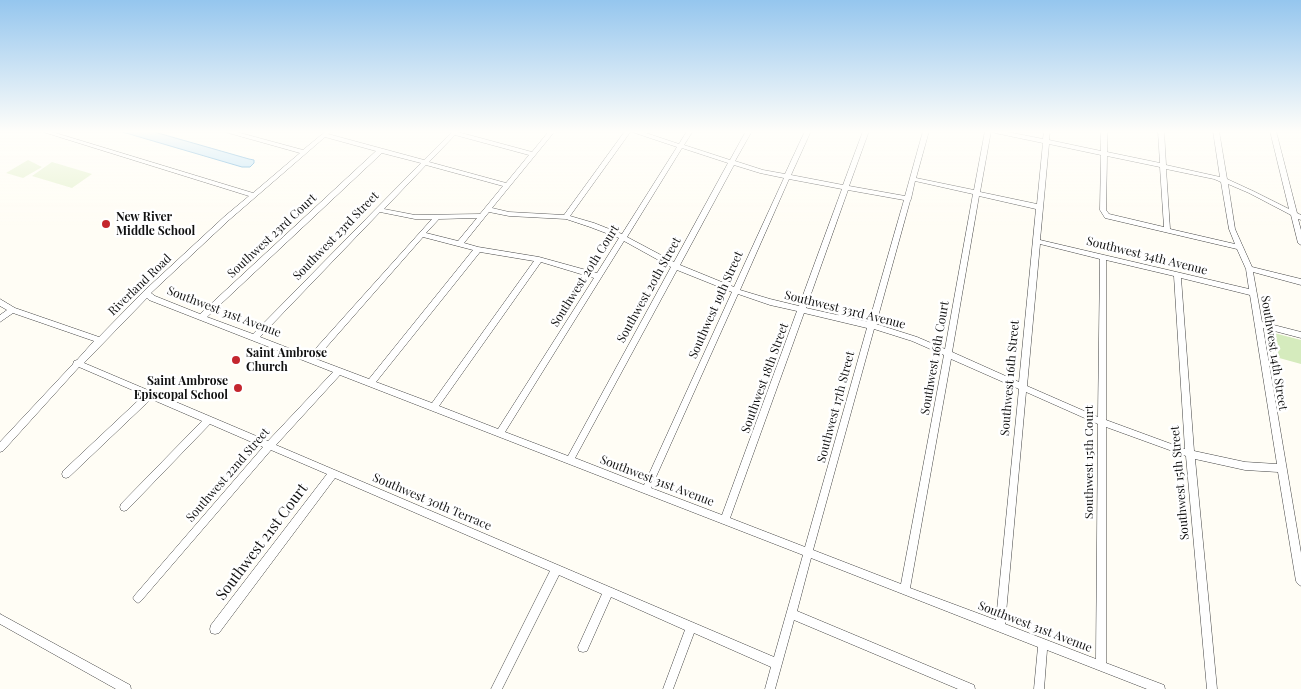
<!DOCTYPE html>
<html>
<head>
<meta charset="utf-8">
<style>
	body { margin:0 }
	canvas { display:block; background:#fffdf5 }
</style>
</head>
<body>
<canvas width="1301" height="689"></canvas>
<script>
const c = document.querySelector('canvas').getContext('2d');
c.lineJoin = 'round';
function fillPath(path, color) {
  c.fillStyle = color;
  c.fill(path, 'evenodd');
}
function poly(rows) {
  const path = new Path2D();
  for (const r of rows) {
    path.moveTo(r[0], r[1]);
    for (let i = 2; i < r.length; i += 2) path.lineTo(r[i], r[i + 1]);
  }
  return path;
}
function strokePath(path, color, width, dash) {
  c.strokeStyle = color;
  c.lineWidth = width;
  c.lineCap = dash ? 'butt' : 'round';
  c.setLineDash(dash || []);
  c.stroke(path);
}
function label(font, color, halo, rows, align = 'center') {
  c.font = font + ' "Playfair Display",serif';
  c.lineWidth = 5;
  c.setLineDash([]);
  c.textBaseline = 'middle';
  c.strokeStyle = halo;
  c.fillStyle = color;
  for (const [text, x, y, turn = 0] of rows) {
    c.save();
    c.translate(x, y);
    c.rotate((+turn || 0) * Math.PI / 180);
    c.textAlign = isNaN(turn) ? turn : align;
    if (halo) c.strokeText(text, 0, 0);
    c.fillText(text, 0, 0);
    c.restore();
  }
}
const green = poly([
	[1274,333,1301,340,1301,364,1272,356,1268,334]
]);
const pitch = poly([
	[28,160,42,167,23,178,6,173],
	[52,162,92,174,72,188,32,176]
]);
const water = poly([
	[119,131,151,131,249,159,254,160,254,163,250,167,242,167,119,131]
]);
const minor = poly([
	[40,131,49,131,253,193,300,153,225,132,224,131,233,131,303,150,326,131,332,131,328,134,424,160,453,131,459,131,458,132,532,152,549,131,555,131,492,208,509,212,564,215,625,131,631,131,570,216,594,223,622,234,677,147,632,132,631,131,640,131,679,144,687,131,693,131,684,145,730,160,746,131,752,131,735,161,763,170,785,174,805,131,811,131,791,175,843,185,863,131,869,131,849,186,905,196,923,131,929,131,916,178,974,190,985,131,991,131,980,192,1037,204,1043,143,995,133,992,131,1003,131,1043,139,1044,131,1050,131,1049,140,1101,151,1101,131,1107,131,1107,152,1160,163,1158,131,1164,131,1166,165,1220,177,1213,131,1219,131,1227,179,1253,191,1289,209,1270,131,1276,131,1297,213,1301,215,1301,220,1298,219,1301,230,1301,245,1298,243,1291,215,1249,193,1228,184,1235,229,1252,267,1301,279,1301,285,1253,272,1262,322,1301,332,1301,338,1263,328,1301,553,1301,586,1298,584,1296,581,1278,472,1245,470,1195,459,1217,689,1207,689,1186,456,1106,427,1106,663,1164,685,1165,689,1147,689,1047,650,1044,689,1034,689,1038,647,811,558,797,611,974,685,975,689,958,689,794,620,775,689,765,689,771,667,694,633,673,689,663,689,685,630,611,597,587,651,583,652,579,651,578,647,602,594,559,575,502,689,491,689,550,571,335,478,219,633,215,634,211,633,210,629,211,625,327,474,271,450,141,601,138,603,135,601,133,598,135,595,263,447,210,424,127,510,124,511,121,510,120,507,121,504,202,421,151,399,69,477,66,478,63,477,62,474,63,471,144,395,79,367,3,451,0,452,0,442,73,364,74,361,77,360,94,341,13,313,0,322,0,315,7,310,0,306,0,299,15,308,99,337,144,291,225,216,249,196,40,131],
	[455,135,529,155,506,183,429,162,455,135],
	[325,137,376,151,200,314,155,296,151,293,229,220,325,137],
	[1049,144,1101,155,1100,210,1105,218,1237,249,1246,269,1249,289,1040,240,1049,144],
	[682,148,728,163,674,262,627,237,682,148],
	[382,153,421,163,253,334,207,317,382,153],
	[1107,156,1160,167,1164,227,1109,214,1106,210,1107,156],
	[426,165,503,186,480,214,415,215,384,209,426,165],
	[734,165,760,173,784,178,734,287,680,265,734,165],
	[1166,169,1214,179,1221,182,1229,229,1235,244,1170,229,1166,169],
	[789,179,842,189,799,306,770,299,740,290,789,179],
	[915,181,973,194,945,349,917,337,876,324,910,201,911,199,915,181],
	[848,190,904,200,869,322,806,308,848,190],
	[979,196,1036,209,1019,382,952,352,979,196],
	[380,212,415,219,432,219,309,356,260,337,380,212],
	[489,212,509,216,566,219,590,227,619,238,597,273,539,257,478,247,464,243,489,212],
	[477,218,458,241,426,233,439,219,477,218],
	[423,237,473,250,369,379,316,359,423,237],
	[624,241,671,267,568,456,505,432,624,241],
	[1040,244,1100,259,1098,417,1027,386,1040,244],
	[480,252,534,261,432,403,376,382,480,252],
	[1106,260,1174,276,1185,449,1106,420,1106,260],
	[541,262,594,278,498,429,439,406,541,262],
	[677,270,732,292,644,485,575,458,677,270],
	[1181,278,1250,295,1277,464,1245,462,1194,451,1181,278],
	[738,294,770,305,797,311,722,515,651,488,738,294],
	[147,298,149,300,333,372,268,441,84,363,147,298],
	[804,313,867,328,805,547,730,518,804,313],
	[874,329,912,341,944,355,901,584,813,550,874,329],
	[951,359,1019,389,996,620,910,588,951,359],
	[340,375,803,555,774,657,276,445,340,375],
	[1026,392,1098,424,1096,659,1005,624,1026,392],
	[0,614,130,685,131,689,116,689,0,624,0,614]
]);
const markers = [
	[106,224,5,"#c4262e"],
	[236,360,5,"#c4262e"],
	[238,388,5,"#c4262e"]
];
const poiNames = [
	["New River",116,217],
	["Middle School",116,231],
	["Saint Ambrose",246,353],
	["Church",246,367],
	["Saint Ambrose",228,381,"right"],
	["Episcopal School",228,395,"right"]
];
const streetNames = [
	["Southwest 23rd Court",272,236,-43],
	["Southwest 23rd Street",336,236,-46],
	["Southwest 34th Avenue",1147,256,14],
	["Southwest 20th Court",585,276,-58],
	["Riverland Road",140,285,-44],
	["Southwest 20th Street",649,290,-61],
	["Southwest 19th Street",716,305,-66],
	["Southwest 33rd Avenue",845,310,14],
	["Southwest 31st Avenue",224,312,21],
	["Southwest 14th Street",1274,353,81],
	["Southwest 16th Court",935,358,-80],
	["Southwest 18th Street",765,378,-70],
	["Southwest 16th Street",1010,378,-85],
	["Southwest 17th Street",836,407,-75],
	["Southwest 15th Court",1089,462,-90],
	["Southwest 22nd Street",228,475,-49],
	["Southwest 31st Avenue",657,481,21],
	["Southwest 15th Street",1180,483,-95],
	["Southwest 30th Terrace",432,502,23],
	["Southwest 31st Avenue",1035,627,21]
];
const nearStreetnames = [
	["Southwest 21st Court",262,542,-53]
];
fillPath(green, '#d5ebbd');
fillPath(pitch, '#e6f2cf');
fillPath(water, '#b9e0f7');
strokePath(water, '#3f96cf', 1);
strokePath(minor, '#444', 1);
fillPath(minor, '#fff');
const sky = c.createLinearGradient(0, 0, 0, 227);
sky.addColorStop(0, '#95c6ee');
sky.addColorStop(0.58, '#fffefa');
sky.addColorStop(1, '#fffefa00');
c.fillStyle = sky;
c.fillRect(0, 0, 1301, 227);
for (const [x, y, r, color] of markers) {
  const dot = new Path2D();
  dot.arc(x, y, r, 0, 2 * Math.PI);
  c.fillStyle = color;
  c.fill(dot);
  strokePath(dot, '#fff', 2);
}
label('bold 12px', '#111', '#fff', poiNames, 'left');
label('12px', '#111', '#fff', streetNames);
label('15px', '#111', '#fff', nearStreetnames);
</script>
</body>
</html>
